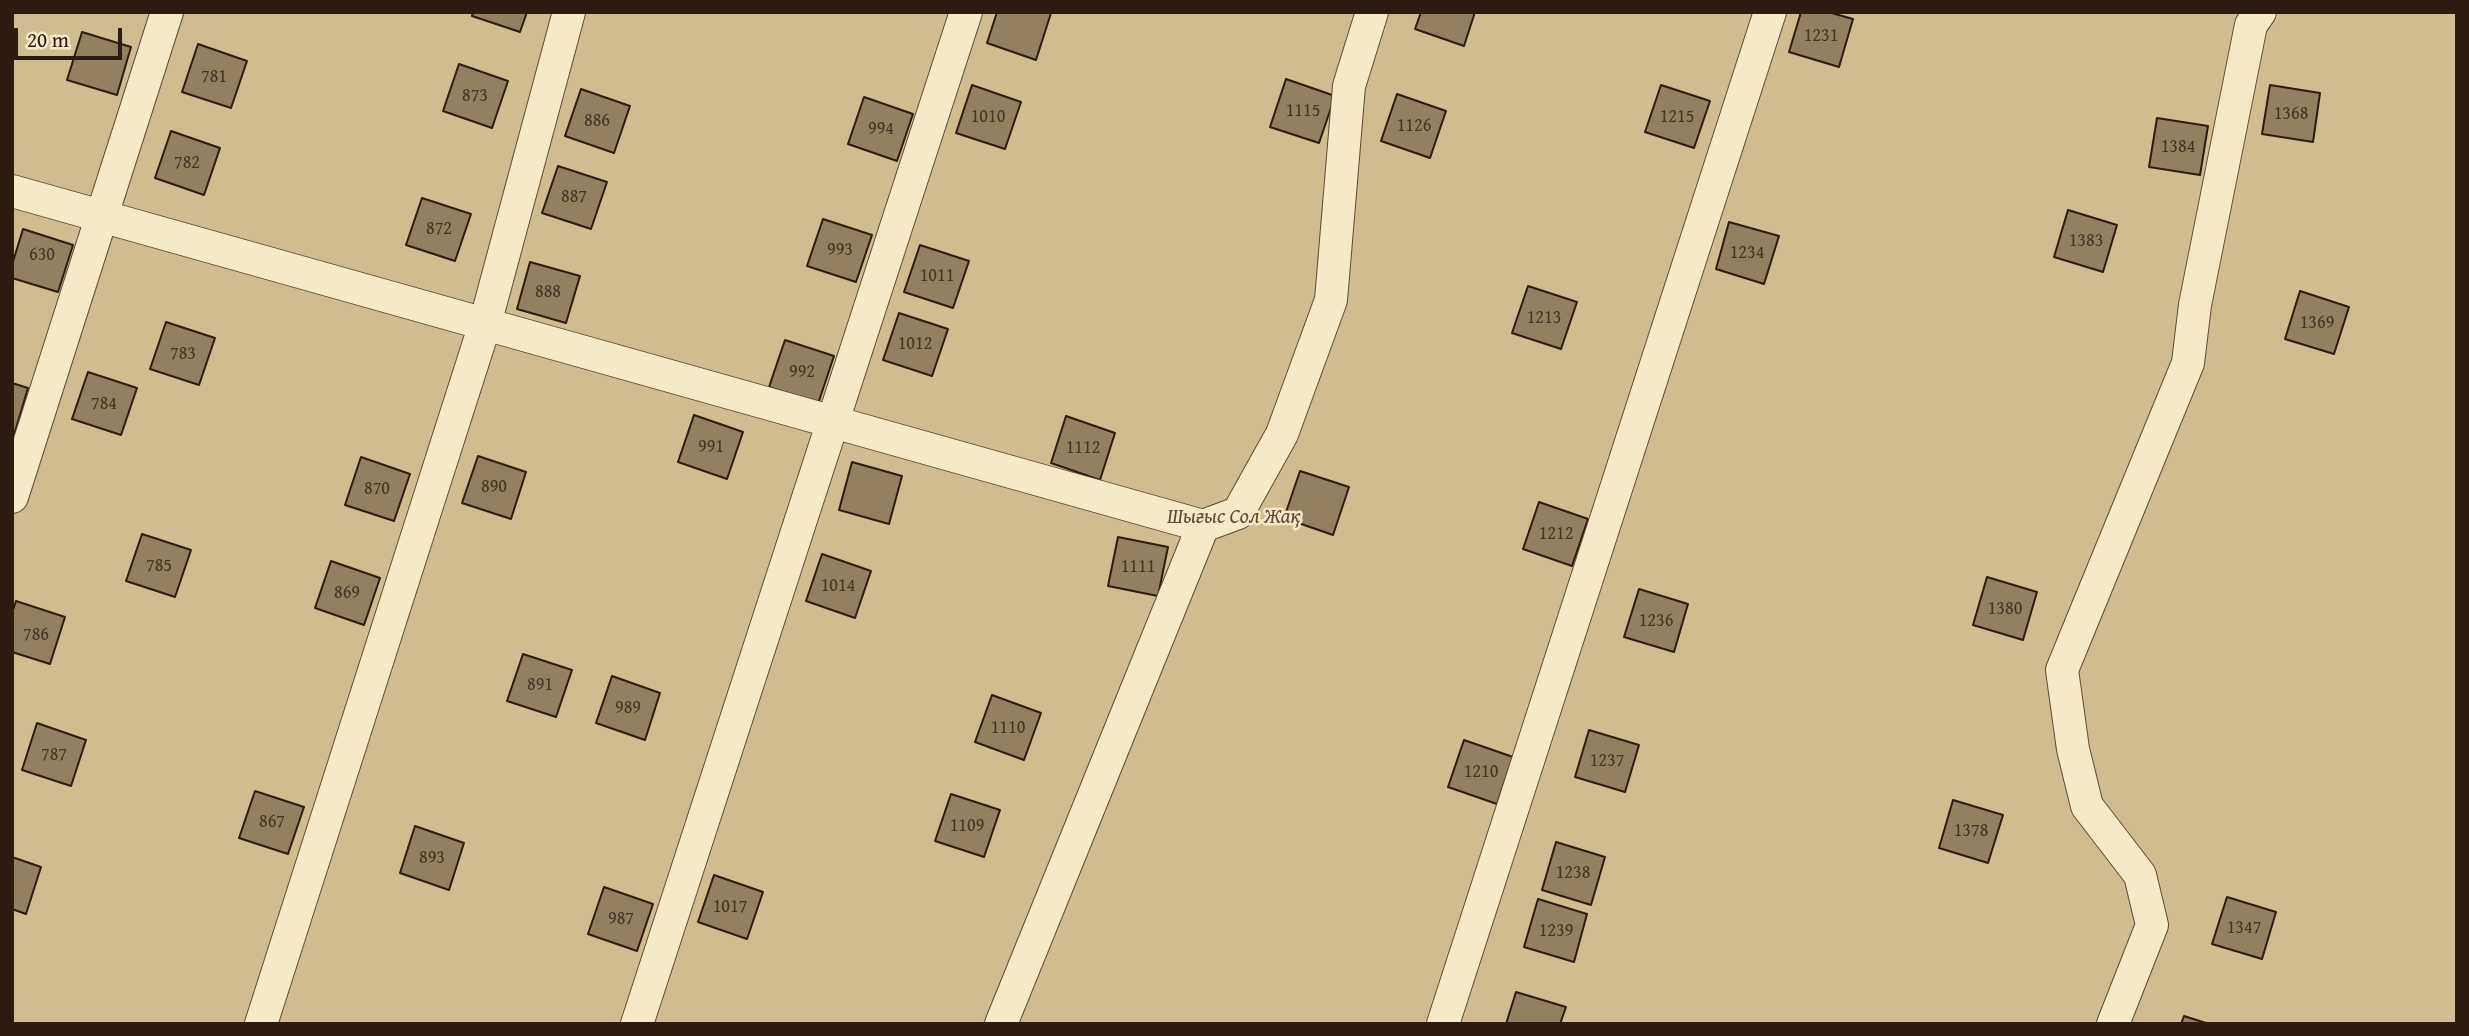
<!DOCTYPE html>
<html>
<head>
<meta charset="utf-8">
<style>
	body { margin:0 }
	#map { position:relative; width:2469px; height:1036px; overflow:hidden; background:#f2dcaa; font-family:"Gentium Book Plus",serif }
	canvas { display:block }
	.frame { position:absolute; inset:0; border:14px solid #2e1a10; pointer-events:none }
	.scale { position:absolute; left:14px; top:28px; width:108px; height:32px; box-sizing:border-box; border:4px solid #2e1a10; border-top:0; padding-left:9px; font-size:21px; line-height:24px; white-space:nowrap; color:#2e1a10; -webkit-text-stroke:5px #f7e8c8; paint-order:stroke }
</style>
</head>
<body>
<div id="map">
<canvas width="2469" height="1036"></canvas>
<div class="frame"></div>
<div class="scale">20 m</div>
</div>
<script>
const c = document.querySelector('canvas').getContext('2d');
c.lineJoin = 'round';
function fillPath(path, color) {
  c.fillStyle = color;
  c.fill(path, 'evenodd');
}
function poly(rows) {
  const path = new Path2D();
  for (const r of rows) {
    path.moveTo(r[0], r[1]);
    for (let i = 2; i < r.length; i += 2) path.lineTo(r[i], r[i + 1]);
  }
  return path;
}
function strokePath(path, color, width, dash) {
  c.strokeStyle = color;
  c.lineWidth = width;
  c.lineCap = dash ? 'butt' : 'round';
  c.setLineDash(dash || []);
  c.stroke(path);
}
function label(font, color, halo, rows, align = 'center') {
  c.font = font + ' "Gentium Book Plus",serif';
  c.lineWidth = 5;
  c.setLineDash([]);
  c.textBaseline = 'middle';
  c.strokeStyle = halo;
  c.fillStyle = color;
  for (const [text, x, y, turn = 0] of rows) {
    c.save();
    c.translate(x, y);
    c.rotate((+turn || 0) * Math.PI / 180);
    c.textAlign = isNaN(turn) ? turn : align;
    if (halo) c.strokeText(text, 0, 0);
    c.fillText(text, 0, 0);
    c.restore();
  }
}
const green = poly([
	[12,12,2457,12,2457,1024,12,1024]
]);
const building = poly([
	[473,12,527,12,520,32,472,16,473,12],
	[997,12,1051,13,1036,60,987,43,997,12],
	[1421,12,1475,12,1464,46,1415,29,1421,12],
	[1801,12,1828,12,1853,19,1839,67,1789,52,1801,12],
	[82,32,131,47,117,95,67,80,82,32],
	[198,44,247,61,231,108,182,92,198,44],
	[459,64,508,81,492,128,443,111,459,64],
	[1286,79,1335,96,1319,143,1270,127,1286,79],
	[972,85,1021,102,1005,149,956,133,972,85],
	[1661,85,1710,101,1694,148,1645,132,1661,85],
	[2270,85,2320,93,2313,142,2262,134,2270,85],
	[581,89,630,106,614,153,565,136,581,89],
	[1397,94,1446,111,1430,158,1381,141,1397,94],
	[864,97,913,114,897,161,848,144,864,97],
	[2157,118,2208,126,2200,175,2149,167,2157,118],
	[171,131,220,148,204,195,155,178,171,131],
	[558,166,607,182,591,229,542,213,558,166],
	[422,198,471,214,455,261,406,245,422,198],
	[2068,210,2117,225,2103,272,2054,257,2068,210],
	[823,219,872,235,856,282,807,266,823,219],
	[1729,222,1779,236,1764,284,1716,269,1729,222],
	[23,229,73,245,58,292,12,278,12,265,23,229],
	[920,245,969,261,953,308,904,292,920,245],
	[530,262,580,276,566,323,517,309,530,262],
	[1528,286,1577,302,1561,349,1512,333,1528,286],
	[2300,291,2349,307,2334,354,2285,339,2300,291],
	[899,313,948,329,932,376,883,360,899,313],
	[166,322,215,338,199,385,150,369,166,322],
	[785,340,834,356,818,404,769,387,785,340],
	[88,372,137,388,121,435,72,419,88,372],
	[12,383,28,388,14,435,12,435,12,383],
	[694,415,743,432,727,479,678,462,694,415],
	[1066,416,1115,433,1100,480,1051,463,1066,416],
	[478,456,526,472,511,519,462,503,478,456],
	[361,457,410,474,394,521,345,505,361,457],
	[852,462,902,476,889,524,839,510,852,462],
	[1300,471,1349,487,1333,535,1284,518,1300,471],
	[1539,502,1588,519,1572,566,1523,549,1539,502],
	[142,534,191,550,175,597,126,581,142,534],
	[1118,537,1168,547,1158,596,1108,586,1118,537],
	[822,554,871,571,855,618,806,601,822,554],
	[331,561,380,578,364,625,315,608,331,561],
	[1987,577,2037,592,2023,640,1973,625,1987,577],
	[1639,589,1688,604,1674,652,1624,637,1639,589],
	[16,601,65,617,50,664,12,652,12,613,16,601],
	[523,654,572,670,556,717,507,701,523,654],
	[612,676,660,693,645,740,596,723,612,676],
	[992,695,1041,713,1024,760,975,742,992,695],
	[37,723,86,740,71,786,22,770,37,723],
	[1589,730,1639,745,1625,792,1575,777,1589,730],
	[1464,740,1513,757,1497,804,1448,787,1464,740],
	[255,791,304,807,288,854,239,838,255,791],
	[951,794,1000,810,984,857,935,841,951,794],
	[1953,800,2003,815,1988,863,1939,848,1953,800],
	[415,826,464,843,449,890,400,873,415,826],
	[1556,842,1605,857,1591,905,1542,890,1556,842],
	[12,857,41,867,26,914,12,909,12,857],
	[714,875,763,892,747,939,698,922,714,875],
	[604,887,653,904,637,951,588,934,604,887],
	[2227,897,2276,912,2262,959,2212,944,2227,897],
	[1538,899,1587,914,1574,962,1524,947,1538,899],
	[1516,992,1566,1007,1560,1024,1506,1024,1516,992],
	[2184,1016,2209,1024,2181,1024,2184,1016]
]);
const minor = poly([
	[12,191,1203,526],
	[12,497,167,12],
	[261,1024,485,324,569,12],
	[637,1024,966,12],
	[1001,1024,1203,526,1238,513,1282,434,1331,300,1349,86,1372,12],
	[1443,1024,1770,12],
	[2113,1024,2152,925,2140,875,2087,806,2073,749,2062,670,2188,363,2195,305,2251,25,2260,12]
]);
const numberNames = [
	["1231",1821,36],
	["781",214,77],
	["873",475,96],
	["1115",1303,111],
	["1368",2291,114],
	["1010",988,117],
	["1215",1677,117],
	["886",597,121],
	["1126",1414,126],
	["994",881,129],
	["1384",2178,147],
	["782",187,163],
	["887",574,197],
	["872",439,229],
	["1383",2086,241],
	["993",840,250],
	["1234",1747,253],
	["630",42,255],
	["1011",937,276],
	["888",548,292],
	["1213",1544,318],
	["1369",2317,323],
	["1012",915,344],
	["783",183,354],
	["992",802,372],
	["784",104,404],
	["991",711,447],
	["1112",1083,448],
	["890",494,487],
	["870",377,489],
	["1212",1556,534],
	["785",159,566],
	["1111",1138,567],
	["1014",838,586],
	["869",347,593],
	["1380",2005,609],
	["1236",1656,621],
	["786",36,635],
	["891",540,685],
	["989",628,708],
	["1110",1008,728],
	["787",54,755],
	["1237",1607,761],
	["1210",1481,772],
	["867",272,822],
	["1109",967,826],
	["1378",1971,831],
	["893",432,858],
	["1238",1573,873],
	["1017",730,907],
	["987",621,919],
	["1347",2244,928],
	["1239",1556,931]
];
const parkNames = [
	["Шығыс Сол Жақ",1234,518]
];
fillPath(green, '#d1bb90');
fillPath(building, '#947f60');
strokePath(building, '#2e1a10', 2);
strokePath(minor, '#5f4a36', 34);
strokePath(minor, '#f7e8c8', 32);
label('18px', '#483324', null, numberNames);
label('italic 21px', '#5f4a36', '#f7e8c8', parkNames);
</script>
</body>
</html>
